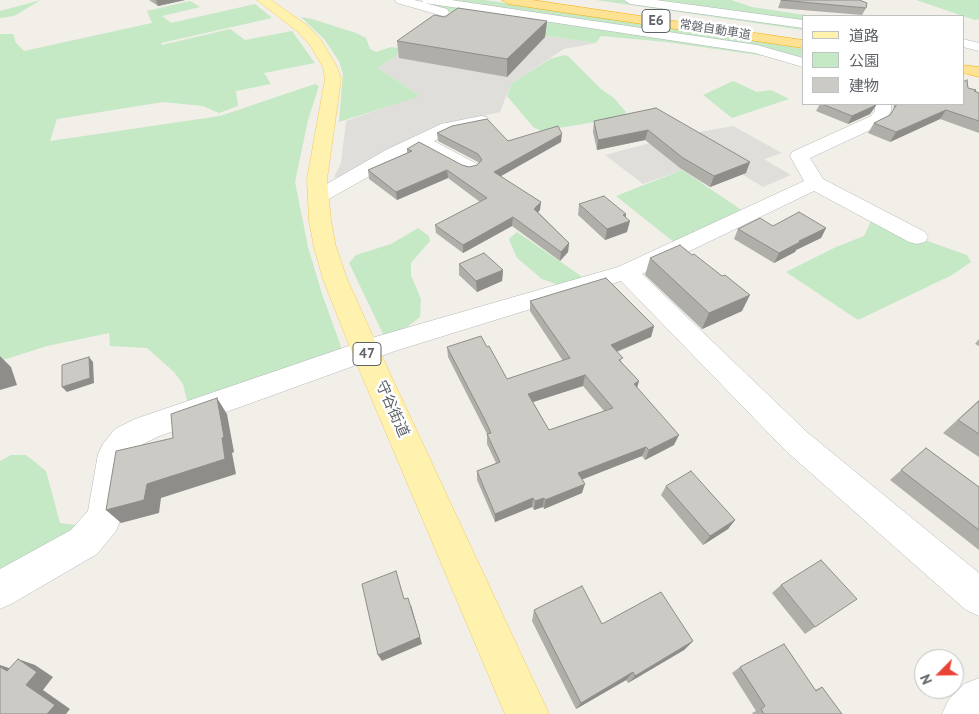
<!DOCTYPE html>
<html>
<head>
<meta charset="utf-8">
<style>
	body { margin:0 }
	#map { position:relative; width:979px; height:714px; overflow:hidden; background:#f1efe8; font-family:"PT Sans","Noto Sans JP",sans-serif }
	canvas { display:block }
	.legend { position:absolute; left:802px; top:15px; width:162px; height:90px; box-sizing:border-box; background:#fff; border:1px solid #bfc1c3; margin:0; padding:6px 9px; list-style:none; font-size:15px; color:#5f6368 }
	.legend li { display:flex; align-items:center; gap:10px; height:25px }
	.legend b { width:25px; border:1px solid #bfc1c3 }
	.north { position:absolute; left:914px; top:649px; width:50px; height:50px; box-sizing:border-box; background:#fff; border:1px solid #bfc1c3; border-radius:50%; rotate:247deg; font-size:14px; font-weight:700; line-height:20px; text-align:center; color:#5f6368 }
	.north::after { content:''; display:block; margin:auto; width:18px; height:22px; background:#ea4335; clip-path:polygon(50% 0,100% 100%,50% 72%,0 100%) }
</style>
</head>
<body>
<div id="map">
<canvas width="979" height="714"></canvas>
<ul class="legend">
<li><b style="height:6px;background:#fff2af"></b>道路</li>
<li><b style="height:14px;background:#c5e8c5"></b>公園</li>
<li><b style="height:14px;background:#cccac5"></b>建物</li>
</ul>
<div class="north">N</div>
</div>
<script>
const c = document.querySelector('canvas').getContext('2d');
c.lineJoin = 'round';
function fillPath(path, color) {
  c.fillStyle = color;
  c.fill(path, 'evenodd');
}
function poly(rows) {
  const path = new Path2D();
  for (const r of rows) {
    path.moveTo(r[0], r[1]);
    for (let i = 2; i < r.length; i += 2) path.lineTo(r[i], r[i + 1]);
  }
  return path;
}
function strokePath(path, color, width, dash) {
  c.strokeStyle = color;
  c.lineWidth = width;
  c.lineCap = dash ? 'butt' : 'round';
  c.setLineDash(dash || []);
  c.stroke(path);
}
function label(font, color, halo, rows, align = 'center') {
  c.font = font + ' "PT Sans","Noto Sans JP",sans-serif';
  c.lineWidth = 5;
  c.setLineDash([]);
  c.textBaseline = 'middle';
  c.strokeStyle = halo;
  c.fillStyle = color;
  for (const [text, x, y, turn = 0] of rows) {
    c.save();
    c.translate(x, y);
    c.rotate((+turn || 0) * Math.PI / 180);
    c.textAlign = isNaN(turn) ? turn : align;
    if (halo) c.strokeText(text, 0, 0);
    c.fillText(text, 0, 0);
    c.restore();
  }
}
const industrial = poly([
	[463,24,596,43,564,49,511,84,500,112,446,124,340,180,334,177,341,163,346,121,419,95,378,68,393,58,415,36],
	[733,126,782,153,764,159,791,175,763,187,735,170,702,183,682,170,643,184,605,155,677,136]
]);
const green = poly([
	[41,0,14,16,0,18,0,11],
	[438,0,485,0,803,48,803,61],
	[596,0,622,0,803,25,803,30],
	[645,0,731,0,752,7,811,16,803,16,803,21],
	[916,0,979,0,979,19,975,20],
	[190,1,200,7,162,16,171,23,255,4,272,18,161,43,162,45,230,29,245,40,292,31,315,63,264,73,271,84,236,91,238,106,219,113,203,106,163,102,57,119,50,141,220,116,315,84,319,86,308,120,295,182,308,247,322,294,343,352,183,404,187,401,183,384,174,372,147,348,110,346,109,333,47,346,0,361,0,34,13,34,16,43,24,51,152,23,147,11],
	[421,1,765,54,765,56,666,42,601,36,596,43,463,24,459,15,416,2],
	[301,17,312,19,356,33,366,38,370,49,376,52,391,47,399,48,402,50,393,58,378,68,419,95,417,97,339,122,343,74,339,61,324,39],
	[564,55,568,56,601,89,614,98,626,112,624,117,541,131,533,127,507,96,511,84,550,59],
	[733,81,757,92,771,90,789,99,732,118,703,95],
	[682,170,743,211,675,243,616,196],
	[871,221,967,255,971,262,952,275,858,320,786,272,836,247,864,236],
	[418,228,429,236,430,241,411,263,411,275,421,299,420,317,393,338,384,336,349,263,356,255,391,244],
	[517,232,584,278,559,285,542,279,517,258,513,249,509,239],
	[11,455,26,455,46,471,60,523,77,525,88,522,0,581,0,461]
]);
const minor = poly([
	[395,0,414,0,423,2,421,0,451,0,757,45,803,58,803,67,755,53,425,3,447,9,449,12,447,15,443,16,397,3,395,0],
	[624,0,656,0,803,20,803,28,630,4,624,0],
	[963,39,979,43,979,51,963,47,963,39],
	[875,104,891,104,891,111,883,124,810,158,823,179,925,232,928,237,925,242,917,244,909,242,814,191,642,274,808,433,979,573,979,616,966,610,786,451,621,281,395,351,157,437,137,447,129,458,121,519,116,531,97,554,13,603,0,609,0,569,71,530,88,511,98,454,103,444,115,429,135,419,375,337,618,267,804,181,790,156,792,152,871,116,875,111,875,104],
	[481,116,487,117,490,121,487,125,452,132,434,141,477,164,480,168,477,172,470,174,463,172,420,148,325,201,318,203,311,201,308,197,311,193,386,150,441,124,481,116],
	[979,678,979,714,942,714,949,699,964,684,979,678]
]);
const major = poly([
	[257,0,271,0,308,26,321,40,337,67,341,79,327,179,331,221,336,247,347,279,379,350,549,714,505,714,351,350,323,279,314,247,309,221,307,179,325,79,323,67,310,45,298,32,257,0]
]);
const highway = poly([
	[502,0,532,0,803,40,803,48,508,4,502,0],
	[963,65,979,67,979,77,963,73,963,65]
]);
const wall = poly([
	[149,0,185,0,158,6],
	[781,0,866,8,862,15,778,8],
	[445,17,547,21,545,37,507,77,399,58,397,41],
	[968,88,979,93,979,133,940,119,890,142,868,133,874,123,890,115,893,111,894,104,963,104],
	[820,104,877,104,870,114,848,124,816,111],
	[656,108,746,173,710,187,680,168,645,140,597,150,593,132,594,121],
	[437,133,508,141,561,142,501,176,540,210,538,212,569,243,568,252,560,261,512,226,463,253,436,233,435,225,480,202,448,178,397,200,369,179,368,170,407,153,407,149,469,167,477,165,479,164,478,162,438,141],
	[579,204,626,214,626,217,627,232,605,240,578,215],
	[773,226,826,228,821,238,796,250,795,252,774,263,734,239,738,229],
	[692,255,722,276,742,311,702,329,645,275,650,258],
	[459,264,503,270,502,281,477,292,459,275],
	[530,301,654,326,651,337,617,352,622,363,639,381,637,387,674,445,645,460,642,456,582,479,582,493,544,509,543,507,534,510,532,507,495,522,477,480,477,471,496,463,487,444,487,434,485,430,448,357,447,347,507,379,563,361,530,311],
	[583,386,604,411,549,430,533,402],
	[979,339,979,346,975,344],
	[979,400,979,457,943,433],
	[926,448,979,487,979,550,890,480],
	[666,486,735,520,728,529,703,545,661,495],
	[781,585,815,627,805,634,772,593],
	[534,610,602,624,693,641,684,650,628,683,626,680,576,709,532,621],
	[740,667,815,690,822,687,842,714,753,714,752,713,756,711,732,673]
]);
const shadedWall = poly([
	[156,0,185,0,158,6],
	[547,21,545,37,507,77,507,59],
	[877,104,870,114,848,124,852,116],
	[946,110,940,119,890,142,896,132],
	[648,130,645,140,597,150,598,140],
	[562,134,561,142,494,180,494,172],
	[750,162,746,173,710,187,714,176],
	[447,170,448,178,397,200,396,192],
	[541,202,540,210,533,217,534,209],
	[626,214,624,222,630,221,627,232,605,240,607,229,623,215],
	[513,217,512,226,463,253,463,245],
	[826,228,821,238,796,250,795,252,774,263,779,253,799,241],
	[569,243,568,252,560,261,561,252],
	[503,270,502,281,477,292,476,281],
	[750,295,742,311,702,329,709,313],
	[654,326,651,337,608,355,611,345],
	[0,356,11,367,17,385,0,390],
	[89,357,93,362,94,383,67,392,62,387],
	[585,375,583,386,527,404,528,394],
	[639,381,636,391,634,384],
	[217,398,227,414,234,452,232,453,236,474,161,498,159,513,121,523,106,510,147,484],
	[679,435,674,445,645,460,649,450],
	[646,447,642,456,576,482,578,473],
	[585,484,582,493,544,509,545,500],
	[533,498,532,507,495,522,495,514],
	[544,498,543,507,534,510,535,501],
	[735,520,728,529,703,545,710,536],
	[411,605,422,644,382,661,378,655],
	[693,641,684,650,628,683,635,676],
	[18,659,35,665,53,677,43,690,70,709,66,714,47,714,26,685],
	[0,665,12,669,7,671,0,667],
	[633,672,626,680,576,709,581,703]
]);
const building = poly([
	[781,0,859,0,867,3,866,8,781,0],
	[458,8,547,21,507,59,397,41,434,15,445,17,458,8],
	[967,80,968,88,976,90,974,91,979,93,979,121,946,110,896,132,874,123,890,115,897,104,963,104,963,82,967,80],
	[822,104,876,104,874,106,852,116,822,104],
	[656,108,750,162,714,176,683,158,648,130,598,140,594,121,656,108],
	[487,119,508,141,558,126,562,134,494,172,541,202,534,209,569,243,561,252,513,217,463,245,435,225,487,198,447,170,396,192,368,170,412,151,407,149,419,142,462,165,469,167,477,165,482,160,478,154,437,133,452,126,487,119],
	[604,196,626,214,623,215,630,221,607,229,579,204,604,196],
	[799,212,826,228,799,241,800,242,779,253,738,229,760,218,773,226,799,212],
	[680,245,692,255,694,254,722,276,725,275,750,295,709,313,650,258,680,245],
	[484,253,503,270,476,281,459,264,484,253],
	[606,278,654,326,611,345,623,358,619,360,639,381,634,384,679,435,649,450,646,447,578,473,585,484,545,500,544,498,535,501,533,498,495,514,477,471,500,462,487,434,491,433,485,420,447,347,481,336,487,347,489,346,507,379,570,358,530,301,606,278],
	[585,375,613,408,549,430,528,394,585,375],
	[89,357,90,378,62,387,62,365,89,357],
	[217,398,224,437,222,438,225,459,147,484,144,500,106,510,116,451,173,438,171,414,217,398],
	[979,401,979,434,958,420,979,401],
	[926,448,979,487,979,530,901,470,926,448],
	[691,471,735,520,710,536,666,486,691,471],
	[821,560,857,599,815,627,781,585,821,560],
	[396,571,404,599,408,598,420,637,378,655,362,584,396,571],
	[582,586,602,624,661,592,693,641,635,676,633,672,581,703,534,610,582,586],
	[784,644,816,691,822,687,842,714,764,714,761,709,765,706,740,667,784,644],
	[18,659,37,672,26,685,55,705,47,714,0,714,0,667,7,671,18,659]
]);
const farStreetnames = [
	["常磐自動車道",715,30,9]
];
const shields = [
	[656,21,28],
	[367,354,28]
];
const shieldNames = [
	["E6",656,21],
	["47",367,354]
];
const streetNames = [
	["守谷街道",392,409,66]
];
fillPath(industrial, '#e0deda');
fillPath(green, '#c5e8c5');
strokePath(minor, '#b5b8bc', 1);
strokePath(major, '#f2c960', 1);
strokePath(highway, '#f9ab00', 1);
fillPath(minor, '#fff');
fillPath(major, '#fff2af');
fillPath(highway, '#fde293');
fillPath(wall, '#afaea9');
fillPath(shadedWall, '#8f8d8a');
fillPath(building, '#cccac5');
strokePath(building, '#8f8d8a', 1);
label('12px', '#5f6368', '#fff', farStreetnames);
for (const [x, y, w] of shields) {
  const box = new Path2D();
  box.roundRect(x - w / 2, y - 11.5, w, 23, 4);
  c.fillStyle = '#fff';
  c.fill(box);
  strokePath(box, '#5f6368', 1);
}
label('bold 14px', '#5f6368', null, shieldNames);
label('15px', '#5f6368', '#fff', streetNames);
</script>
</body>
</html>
